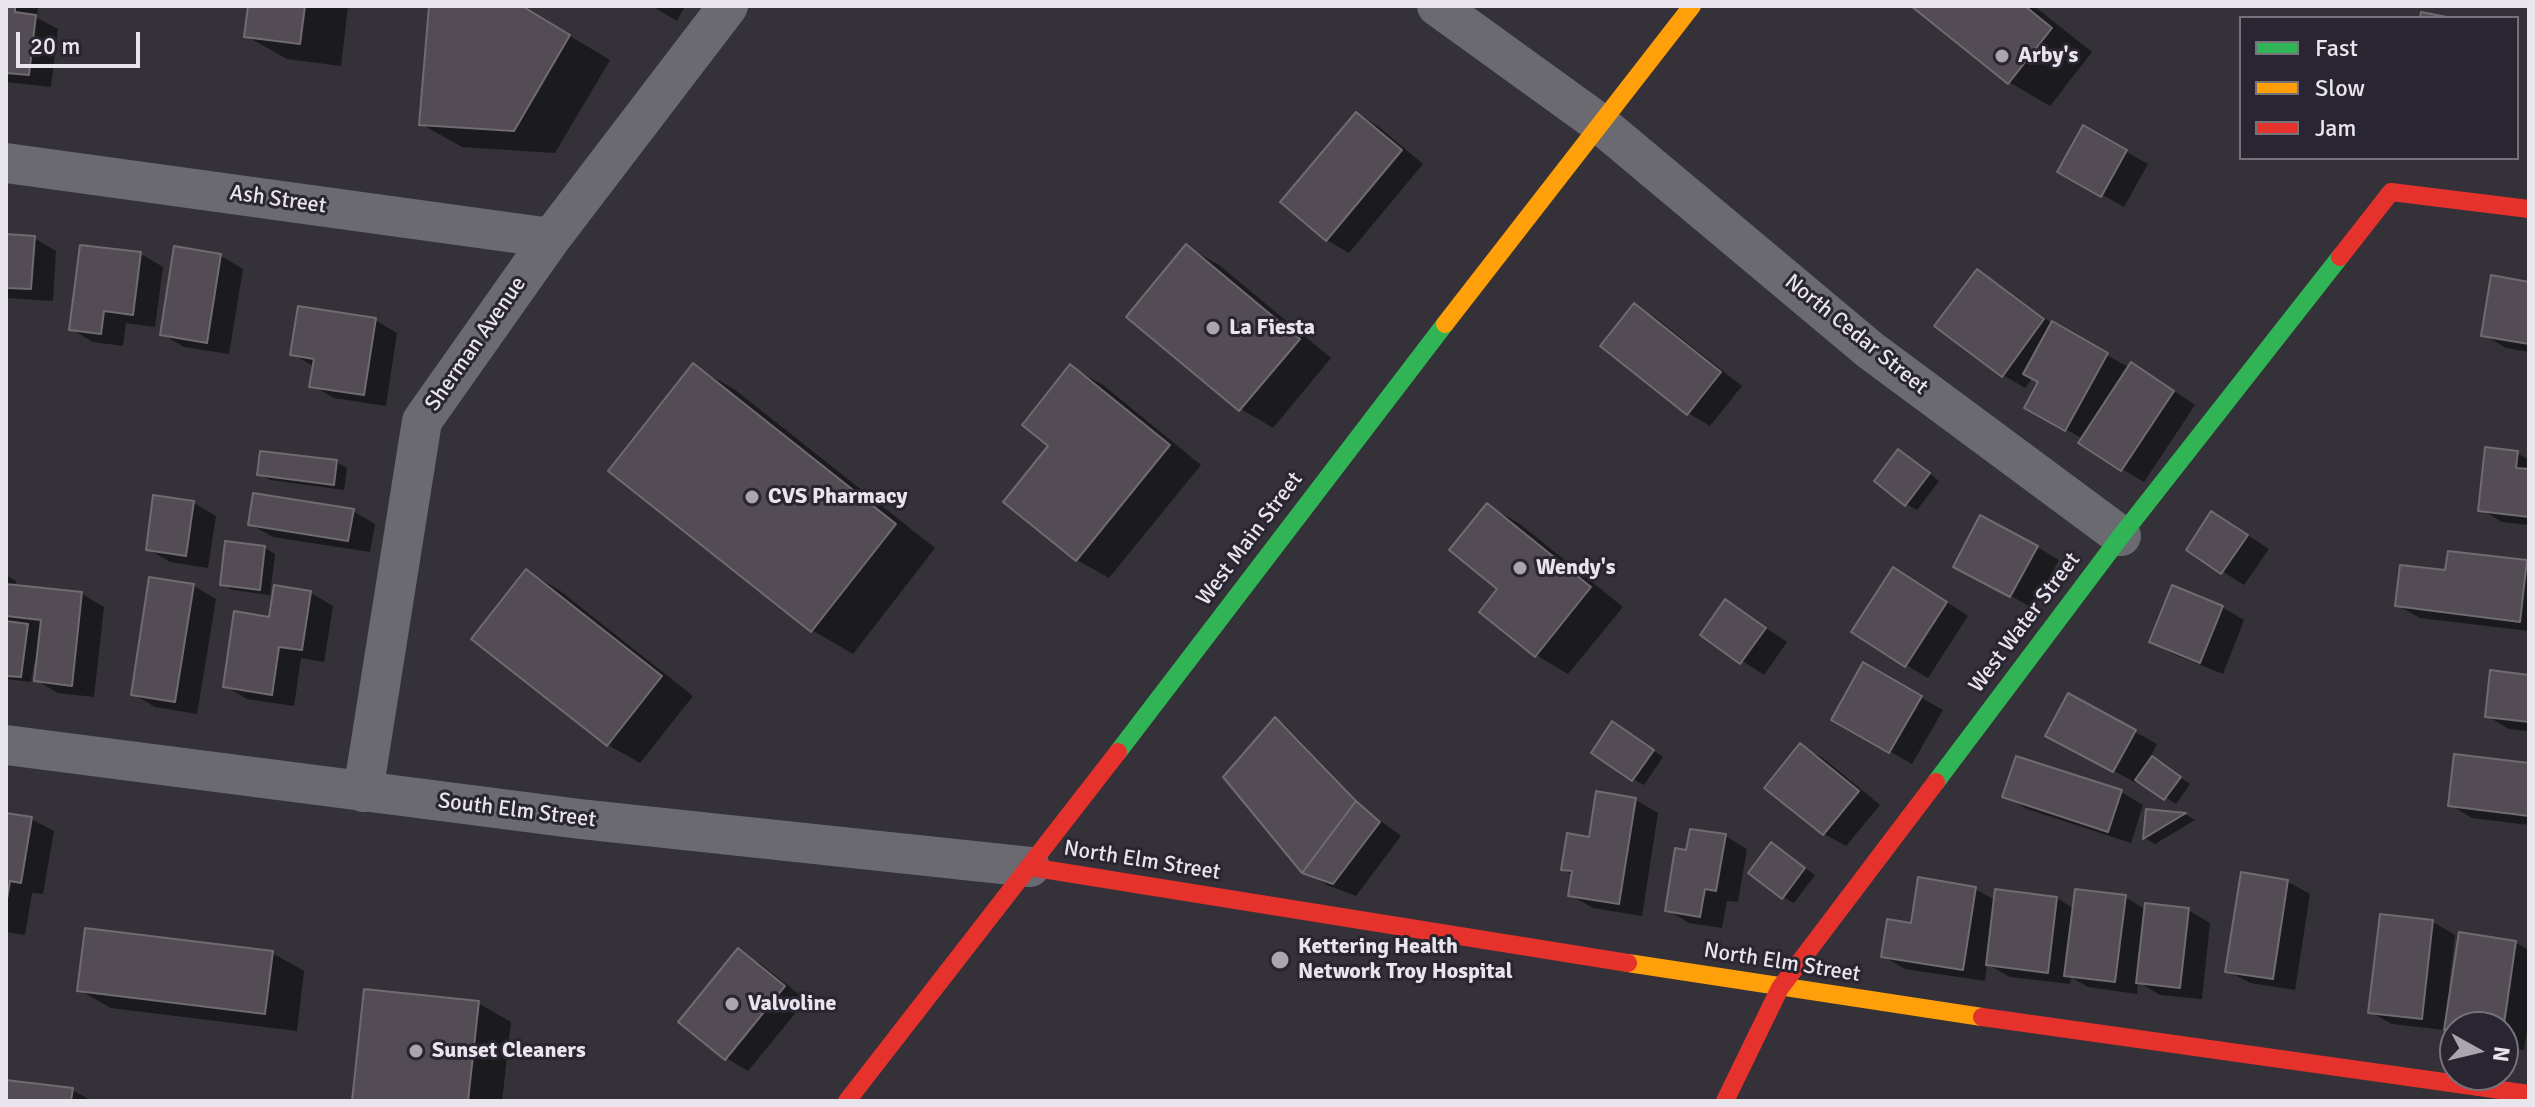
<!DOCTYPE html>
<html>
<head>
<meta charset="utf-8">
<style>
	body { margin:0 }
	#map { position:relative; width:2535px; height:1107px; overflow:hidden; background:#343138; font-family:Signika,sans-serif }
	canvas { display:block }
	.frame { position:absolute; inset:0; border:8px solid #e8e5ed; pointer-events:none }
	.legend { position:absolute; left:2239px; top:16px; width:280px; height:144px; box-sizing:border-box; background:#292531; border:2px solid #75727c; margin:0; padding:10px 14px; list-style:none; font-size:24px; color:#e8e5ed }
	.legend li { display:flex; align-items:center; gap:16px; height:40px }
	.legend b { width:40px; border:2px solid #75727c }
	.north { position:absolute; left:2439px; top:1011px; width:80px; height:80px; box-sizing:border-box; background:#292531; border:2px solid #75727c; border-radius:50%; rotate:98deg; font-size:22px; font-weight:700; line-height:32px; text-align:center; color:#e8e5ed }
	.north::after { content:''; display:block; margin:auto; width:28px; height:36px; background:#a9a6ae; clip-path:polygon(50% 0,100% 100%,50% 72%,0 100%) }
	.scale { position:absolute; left:16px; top:32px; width:124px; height:36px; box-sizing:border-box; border:4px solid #e8e5ed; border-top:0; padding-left:10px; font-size:24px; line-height:28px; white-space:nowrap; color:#e8e5ed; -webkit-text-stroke:6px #292531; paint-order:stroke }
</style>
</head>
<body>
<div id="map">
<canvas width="2535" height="1107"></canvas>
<div class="frame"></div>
<ul class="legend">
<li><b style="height:10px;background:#30b455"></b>Fast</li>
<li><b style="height:10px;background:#ff9f0a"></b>Slow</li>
<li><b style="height:10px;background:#e5322d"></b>Jam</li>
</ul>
<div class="north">N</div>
<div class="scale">20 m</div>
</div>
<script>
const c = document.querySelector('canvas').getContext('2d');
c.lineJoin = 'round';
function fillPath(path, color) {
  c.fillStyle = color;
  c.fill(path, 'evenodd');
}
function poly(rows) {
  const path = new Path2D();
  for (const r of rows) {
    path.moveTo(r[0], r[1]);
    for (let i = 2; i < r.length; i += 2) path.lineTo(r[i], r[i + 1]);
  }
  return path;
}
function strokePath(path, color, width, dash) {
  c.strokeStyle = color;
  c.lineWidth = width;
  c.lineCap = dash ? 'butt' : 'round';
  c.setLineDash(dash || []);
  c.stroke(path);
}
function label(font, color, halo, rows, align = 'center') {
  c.font = font + ' Signika,sans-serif';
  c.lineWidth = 6;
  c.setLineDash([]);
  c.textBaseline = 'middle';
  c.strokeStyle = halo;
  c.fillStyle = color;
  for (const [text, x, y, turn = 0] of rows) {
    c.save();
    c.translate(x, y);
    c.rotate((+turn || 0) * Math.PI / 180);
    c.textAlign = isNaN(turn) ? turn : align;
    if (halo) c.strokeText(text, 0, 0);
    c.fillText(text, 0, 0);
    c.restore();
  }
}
const shadow = poly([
	[6,6,34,6,38,8,37,18,58,29,51,87,6,82],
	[250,6,348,6,341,66,287,59,246,36],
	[431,6,520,6,610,60,555,153,462,147,421,124],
	[652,6,685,6,677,21],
	[1914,6,2034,6,2092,52,2050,106,2009,82],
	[1357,114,1379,127,1423,164,1349,253,1327,240,1283,202],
	[2084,128,2148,164,2124,207,2060,171],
	[6,236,34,238,56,251,53,301,6,298],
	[1187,247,1219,265,1331,358,1273,428,1241,409,1129,317],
	[141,254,163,267,155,327,126,323,123,346,93,342,71,329],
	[221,256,243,269,229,354,184,347,162,334],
	[1977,271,1999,284,2057,327,2130,368,2154,377,2195,405,2144,482,2122,469,2083,439,2027,407,2041,382,2033,377,2025,388,2003,375],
	[2529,284,2529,352,2506,348,2484,335],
	[1634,305,1656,318,1742,386,1710,426,1688,413],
	[375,320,397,333,386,406,334,398,312,385,315,367,292,354],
	[693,366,734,389,935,548,853,654,812,630],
	[1071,367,1103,385,1201,465,1109,578,1077,560,1006,501,1050,445],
	[2517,453,2529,460,2529,525,2502,522,2480,509],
	[1909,458,1939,481,1917,510,1906,504],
	[336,462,347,468,344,490,270,480,259,474],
	[194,503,216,516,208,568,170,562,148,549],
	[1487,505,1520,524,1623,607,1568,674,1536,655,1500,589],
	[353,511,375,524,370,552,273,537,250,524],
	[2234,526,2269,549,2244,585,2188,549],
	[2037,547,2059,560,2033,608,1978,578],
	[265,548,275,554,270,595,232,590,222,584],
	[2527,562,2529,564,2529,631,2420,618,2397,605],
	[526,571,559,590,693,696,640,763,608,745,473,639],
	[6,575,16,581,15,587,82,594,104,607,94,697,58,693,36,680,38,664,34,663,31,682,6,679],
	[151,579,194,586,216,599,197,714,155,707,133,694],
	[1916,582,1968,616,1928,678,1906,665],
	[276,588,311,593,333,606,324,662,301,658,294,706,247,699,225,686,271,619],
	[1726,602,1787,642,1764,675,1703,635],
	[2222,607,2244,620,2223,674,2173,654,2151,641],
	[1864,665,1943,710,1912,764,1834,719],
	[2529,677,2529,731,2509,729,2487,716],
	[1276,719,1286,726,1366,810,1401,836,1356,896,1327,885,1304,871],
	[1623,730,1663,757,1644,785,1633,779],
	[2135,732,2157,744,2150,758,2190,784,2176,804,2138,779,2136,783,2070,747],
	[1801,746,1823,758,1880,805,1846,846,1824,834,1767,787],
	[2529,765,2529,825,2472,818,2450,805],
	[2121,792,2143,805,2131,843,2027,809,2005,796],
	[1598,794,1636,800,1658,813,1642,916,1593,908,1570,895,1573,875,1563,869,1590,839],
	[2147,811,2186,815,2195,820,2155,844,2145,838],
	[6,815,31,819,54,831,43,894,32,893,25,935,6,932],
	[1725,836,1747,849,1738,902,1727,901,1722,928,1689,923,1667,910,1688,852],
	[1782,851,1815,875,1794,903,1783,897],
	[2242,875,2288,882,2310,894,2295,990,2250,983,2228,971],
	[1975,889,1995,900,2057,898,2074,909,2125,897,2146,910,2188,910,2210,923,2202,999,2160,995,2138,982,2137,994,2088,987,2071,977,2070,984,2010,977,1987,964,1985,981,1905,969,1883,956,1912,925],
	[2382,916,2433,922,2455,935,2449,987,2452,987,2516,943,2529,950,2529,1016,2524,1050,2503,1047,2503,1027,2455,1027,2455,1034,2444,1028,2444,1030,2392,1024,2370,1012],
	[739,951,761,964,806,1000,748,1071,726,1058],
	[272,953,304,971,297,1031,111,1008,79,990],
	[478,1003,511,1022,502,1101,354,1101],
	[6,1082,72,1090,92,1101,6,1101]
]);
const building = poly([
	[6,6,15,6,15,12,36,15,29,75,6,73,6,6],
	[248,6,305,6,300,44,244,37,248,6],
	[429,6,522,6,570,35,514,131,419,125,429,6],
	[1911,6,2025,6,2052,28,2008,84,1911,6],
	[2421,12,2452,18,2420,18,2421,12],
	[1356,112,1402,150,1326,241,1280,202,1356,112],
	[2083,125,2127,150,2101,197,2057,172,2083,125],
	[6,234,35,236,31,289,6,288,6,234],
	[1186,244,1300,339,1239,411,1126,317,1186,244],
	[80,245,141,252,133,315,104,311,101,334,69,330,80,245],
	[174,246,221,254,207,343,160,335,174,246],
	[1977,269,2044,319,2002,377,1934,326,1977,269],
	[2491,275,2529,282,2529,344,2481,336,2491,275],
	[1634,303,1721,372,1687,415,1600,346,1634,303],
	[298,306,376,318,364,395,309,387,314,359,290,355,298,306],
	[2052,321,2108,353,2065,431,2024,408,2038,382,2023,374,2052,321],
	[2131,362,2174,391,2121,471,2078,443,2131,362],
	[693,363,896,524,811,632,608,471,693,363],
	[1070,364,1170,445,1076,561,1003,502,1048,446,1022,425,1070,364],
	[2485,447,2518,451,2516,468,2529,469,2529,517,2478,511,2485,447],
	[1898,449,1930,473,1905,506,1874,481,1898,449],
	[260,451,337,460,334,485,257,475,260,451],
	[253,493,354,509,348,541,248,525,253,493],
	[153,495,194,501,186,556,146,550,153,495],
	[1487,503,1591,587,1535,657,1479,612,1497,589,1449,550,1487,503],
	[2211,511,2248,535,2221,574,2186,550,2211,511],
	[1980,515,2038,546,2010,597,1953,567,1980,515],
	[225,541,265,546,260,590,220,585,225,541],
	[2448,551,2527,560,2520,622,2395,606,2400,565,2445,570,2448,551],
	[1893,567,1947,602,1905,667,1851,632,1893,567],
	[526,569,662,676,607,746,471,639,526,569],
	[149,577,194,584,175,702,131,695,149,577],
	[6,584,82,592,72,686,34,681,41,620,6,616,6,584],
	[274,585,311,591,302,650,279,647,272,695,223,687,234,611,269,617,274,585],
	[2172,585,2223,606,2200,663,2149,642,2172,585],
	[1725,599,1766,628,1740,664,1700,635,1725,599],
	[6,621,28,624,21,677,6,676,6,621],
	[1863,662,1922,696,1889,753,1831,720,1863,662],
	[2490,670,2529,675,2529,722,2485,717,2490,670],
	[2068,693,2136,730,2113,772,2045,736,2068,693],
	[1275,717,1356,801,1302,873,1223,777,1275,717],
	[1612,721,1654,750,1632,781,1591,753,1612,721],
	[1800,743,1859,791,1823,835,1764,788,1800,743],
	[2454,754,2529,763,2529,816,2448,806,2454,754],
	[2016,756,2122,790,2108,832,2002,797,2016,756],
	[2152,756,2181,777,2164,800,2135,780,2152,756],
	[1596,791,1636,798,1619,904,1568,896,1572,871,1561,870,1567,833,1589,837,1596,791],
	[1356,801,1380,822,1333,884,1302,873,1356,801],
	[2146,809,2186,813,2143,839,2146,809],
	[6,813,32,817,21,883,10,881,6,905,6,813],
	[1690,829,1726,834,1716,891,1705,889,1700,917,1665,911,1675,848,1686,850,1690,829],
	[1771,842,1805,868,1782,899,1748,873,1771,842],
	[2241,872,2288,880,2273,979,2225,972,2241,872],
	[1918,877,1976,887,1963,970,1881,957,1887,919,1911,923,1918,877],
	[1995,889,2057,897,2048,973,1986,965,1995,889],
	[2075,889,2126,895,2115,982,2064,976,2075,889],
	[2145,903,2189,908,2180,988,2136,983,2145,903],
	[2380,914,2433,920,2422,1019,2368,1013,2380,914],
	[85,928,273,951,265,1014,77,991,85,928],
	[2459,932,2516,941,2503,1031,2503,1027,2455,1027,2455,1032,2444,1030,2459,932],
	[738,948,785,986,725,1060,678,1022,738,948],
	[364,989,479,1001,468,1101,352,1101,364,989],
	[6,1080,73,1088,71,1101,6,1101,6,1080]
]);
const street = poly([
	[1437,6,1599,123,1870,350,2121,536],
	[6,163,551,238],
	[6,745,580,819,1030,867],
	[363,792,422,421,551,238,728,6]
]);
const fast = poly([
	[1118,752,1445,324],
	[1936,782,2121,536,2340,257]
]);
const slow = poly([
	[1445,324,1692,6],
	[1628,963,1982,1017]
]);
const jam = poly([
	[2340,257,2391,192,2529,209],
	[1030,867,1628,963],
	[1982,1017,2529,1094],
	[847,1101,1118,752],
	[1725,1101,1780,988,1936,782]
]);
const markers = [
	[2002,56,8,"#a9a6ae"],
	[1213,328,8,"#a9a6ae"],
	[752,497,8,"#a9a6ae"],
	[1520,568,8,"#a9a6ae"],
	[1280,960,10,"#a9a6ae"],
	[732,1004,8,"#a9a6ae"],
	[416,1051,8,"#a9a6ae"]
];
const poiNames = [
	["Arby's",2018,56],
	["La Fiesta",1229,328],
	["CVS Pharmacy",768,497],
	["Wendy's",1536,568],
	["Kettering Health",1298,947],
	["Network Troy Hospital",1298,972],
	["Valvoline",748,1004],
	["Sunset Cleaners",432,1051]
];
const streetNames = [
	["Ash Street",278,200,8],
	["North Cedar Street",1856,335,39],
	["Sherman Avenue",476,344,-55],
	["West Main Street",1250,539,-53],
	["West Water Street",2025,623,-53],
	["South Elm Street",517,811,7],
	["North Elm Street",1142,861,9],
	["North Elm Street",1782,963,9]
];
fillPath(shadow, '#0007');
fillPath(building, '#534c55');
strokePath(building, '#6f6b70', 2);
strokePath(street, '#6a6a70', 40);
strokePath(fast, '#30b455', 18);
strokePath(slow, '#ff9f0a', 18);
strokePath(jam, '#e5322d', 18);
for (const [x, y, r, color] of markers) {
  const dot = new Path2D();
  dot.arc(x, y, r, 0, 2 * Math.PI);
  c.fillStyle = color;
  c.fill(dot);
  strokePath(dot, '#292531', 3);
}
label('bold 22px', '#e8e5ed', '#292531', poiNames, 'left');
label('22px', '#e8e5ed', '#292531', streetNames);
</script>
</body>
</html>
